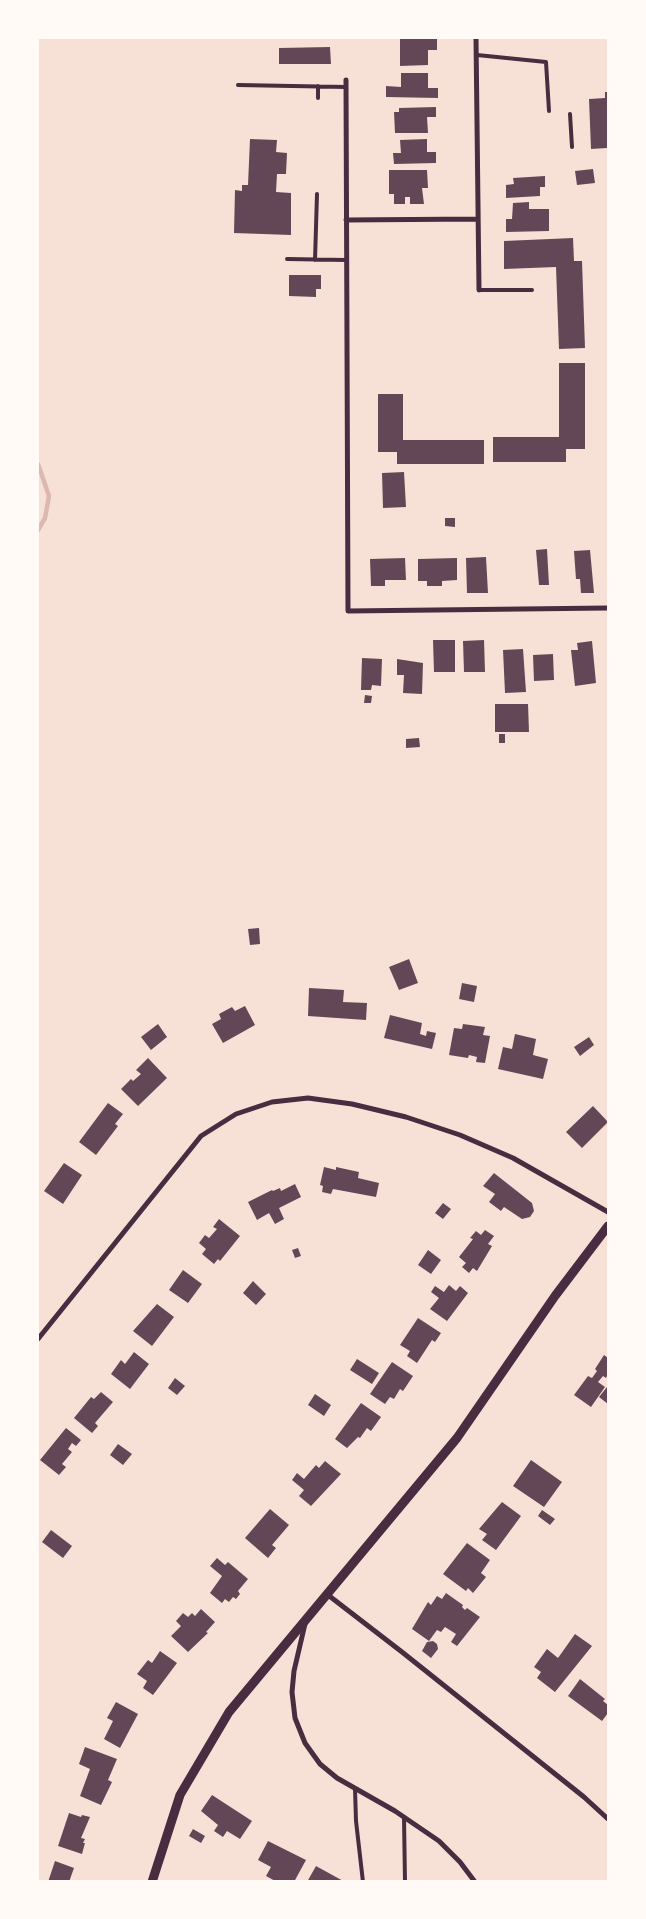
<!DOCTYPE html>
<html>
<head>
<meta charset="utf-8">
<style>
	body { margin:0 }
	#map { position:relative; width:646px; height:1919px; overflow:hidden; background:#f7e1d7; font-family:"Roboto Condensed",sans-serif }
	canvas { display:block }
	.frame { position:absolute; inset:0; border:39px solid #fffaf5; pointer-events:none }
</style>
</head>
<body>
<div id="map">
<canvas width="646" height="1919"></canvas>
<div class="frame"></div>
</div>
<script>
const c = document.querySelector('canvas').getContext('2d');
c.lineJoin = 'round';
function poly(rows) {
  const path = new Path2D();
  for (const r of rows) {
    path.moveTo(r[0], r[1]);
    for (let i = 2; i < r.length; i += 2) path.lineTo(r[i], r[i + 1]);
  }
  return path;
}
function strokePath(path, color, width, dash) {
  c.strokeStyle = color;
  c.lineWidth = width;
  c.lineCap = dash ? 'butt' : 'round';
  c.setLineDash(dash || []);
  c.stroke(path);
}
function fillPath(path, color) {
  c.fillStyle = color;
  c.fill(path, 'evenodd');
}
const stream = poly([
	[38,464,49,496,45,518,38,530]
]);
const building = poly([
	[400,39,437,39,437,50,428,50,428,65,400,66],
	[330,47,331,64,279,64,279,48],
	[401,73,428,73,428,88,438,88,438,98,386,97,386,86,401,87],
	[605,92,608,92,608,153,607,148,591,149,589,99,605,98],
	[436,107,436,117,427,117,428,133,395,133,394,112,399,112,399,108],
	[250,139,277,140,276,152,287,153,286,174,277,174,276,192,291,193,291,235,234,233,235,190,242,191,242,185,248,185],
	[427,139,427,152,436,152,436,163,394,164,393,153,401,153,400,140],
	[593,169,595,183,577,185,575,171],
	[389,170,427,170,428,188,422,188,424,204,410,204,410,197,405,197,405,204,394,204,394,194,389,194],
	[545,176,545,187,540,187,540,196,506,198,506,185,514,184,513,178],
	[529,202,529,209,549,209,549,231,506,232,506,219,512,219,513,203],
	[573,238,574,261,582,261,585,348,559,349,556,267,504,269,504,241],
	[289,275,321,275,321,289,316,289,316,297,289,296],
	[559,363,585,363,585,449,566,449,566,462,493,462,493,437,559,437],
	[378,394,403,394,403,440,484,440,484,464,397,464,397,452,378,452],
	[404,472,406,507,383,508,382,473],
	[445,518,455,518,455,527,445,526],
	[547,549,549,585,539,585,536,550],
	[590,550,594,593,581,593,580,579,576,579,574,551],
	[486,557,488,593,467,593,466,558],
	[405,558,406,580,385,580,385,586,371,586,370,559],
	[457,558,457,580,442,581,442,586,427,586,427,581,418,581,418,559],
	[433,640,455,640,455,672,434,672],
	[484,640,485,672,464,672,463,641],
	[592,641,596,683,575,686,571,650,578,650,577,643],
	[523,649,526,692,505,693,503,650],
	[553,654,554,680,534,681,533,655],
	[362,658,382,659,381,686,372,685,371,690,361,690],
	[397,659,423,663,422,694,403,693,404,675,397,675],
	[365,695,372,696,371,703,364,703],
	[495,704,528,704,529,732,495,732],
	[499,734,505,734,505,743,499,743],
	[419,738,420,747,406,748,406,739],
	[259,928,260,944,250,945,248,929],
	[409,959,418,983,399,990,389,967],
	[462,983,477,986,474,1002,459,999],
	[309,988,344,990,343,1002,367,1003,366,1020,308,1016],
	[245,1006,255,1025,223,1043,212,1024,221,1019,219,1014,232,1007,235,1011],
	[390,1015,422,1023,420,1034,426,1036,427,1031,436,1033,432,1049,384,1038],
	[158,1024,167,1037,151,1050,141,1037],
	[463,1024,485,1027,483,1035,490,1036,485,1063,476,1062,477,1057,469,1055,468,1058,449,1055,454,1028,462,1029],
	[515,1034,536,1039,533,1055,548,1059,543,1079,498,1069,503,1047,512,1049],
	[589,1037,594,1045,580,1056,574,1047],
	[148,1058,167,1078,138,1106,121,1089,131,1079,133,1081,141,1074,136,1070],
	[108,1103,123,1114,115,1124,118,1126,96,1155,79,1142],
	[593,1106,608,1122,582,1148,566,1132],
	[64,1163,82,1175,63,1204,44,1191],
	[324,1167,336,1170,336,1167,359,1172,358,1178,379,1183,376,1197,333,1189,331,1194,322,1192,323,1186,320,1185],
	[494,1173,532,1203,534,1211,530,1217,522,1219,504,1207,501,1211,489,1202,495,1194,483,1186],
	[295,1184,301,1197,279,1208,284,1219,275,1224,269,1213,257,1220,248,1202,272,1190,273,1191,280,1188,281,1191],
	[443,1203,451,1209,443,1219,435,1213],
	[219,1219,240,1236,220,1261,218,1259,214,1264,202,1254,206,1249,199,1243,205,1235,209,1238,217,1229,213,1227],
	[485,1230,494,1236,488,1244,492,1246,477,1271,473,1268,469,1273,462,1267,466,1263,459,1257,473,1239,470,1238,476,1231,481,1235],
	[298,1248,301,1256,295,1258,292,1250],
	[428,1250,441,1260,431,1274,418,1265],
	[183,1270,202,1284,188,1303,169,1290],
	[253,1281,266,1294,256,1305,243,1293],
	[449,1285,456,1291,460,1286,468,1293,447,1321,430,1309,439,1298,431,1292,435,1286,444,1292],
	[157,1304,174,1317,152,1346,133,1331],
	[418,1318,441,1333,435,1342,432,1340,417,1363,407,1356,410,1351,400,1345],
	[134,1352,149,1364,130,1389,111,1374,121,1360,125,1364],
	[604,1355,608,1358,608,1374,606,1378,603,1376,598,1382,605,1387,591,1407,574,1395,588,1376,592,1378,597,1371,595,1369],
	[357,1359,379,1373,372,1384,350,1370],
	[392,1362,413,1376,403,1391,400,1389,394,1399,390,1397,385,1404,370,1394],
	[175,1378,185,1386,177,1395,168,1388],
	[607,1387,608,1388,608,1404,599,1397],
	[101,1392,113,1402,95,1423,98,1426,92,1433,74,1418,91,1397,94,1399],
	[315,1394,331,1405,324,1416,308,1405],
	[361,1403,381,1417,371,1431,367,1428,360,1438,358,1437,347,1448,335,1439],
	[66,1428,81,1440,76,1446,72,1443,68,1449,72,1452,62,1464,66,1467,59,1475,40,1460],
	[118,1444,132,1454,123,1465,110,1455],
	[531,1460,562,1482,544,1507,513,1486],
	[325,1461,341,1474,311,1506,299,1496,304,1490,292,1480,297,1473,304,1479,316,1465,319,1468],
	[502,1502,521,1516,496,1550,482,1540,487,1534,479,1529],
	[270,1509,289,1525,272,1545,276,1548,268,1558,245,1538],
	[542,1510,555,1519,550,1525,538,1516],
	[51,1530,72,1546,63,1558,42,1542],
	[467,1543,490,1560,481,1573,486,1577,473,1593,468,1588,466,1591,443,1574],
	[217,1558,225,1565,228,1562,248,1579,238,1591,240,1594,236,1599,233,1597,229,1602,225,1599,222,1603,210,1593,222,1576,210,1566],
	[446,1593,463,1605,462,1607,465,1610,467,1608,480,1617,457,1646,451,1642,456,1634,445,1627,441,1632,437,1630,429,1641,412,1629,428,1602,431,1605,437,1596,442,1599],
	[201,1609,215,1622,206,1632,208,1633,188,1652,171,1636,181,1626,176,1621,183,1613,188,1617,192,1613,195,1616],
	[575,1634,592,1646,555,1692,537,1678,541,1672,534,1667,547,1649,558,1658],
	[433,1641,437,1644,438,1649,431,1658,422,1651,427,1642],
	[160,1651,177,1663,153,1695,143,1688,147,1681,137,1674,148,1660,152,1663],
	[580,1679,605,1699,603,1701,608,1705,608,1713,602,1721,568,1696],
	[116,1702,138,1714,120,1748,104,1739,113,1721,107,1718],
	[85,1747,117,1759,108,1780,112,1782,101,1805,80,1796,90,1769,79,1764],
	[212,1795,252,1821,240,1839,227,1831,223,1837,214,1831,218,1825,201,1811],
	[69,1813,81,1817,82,1815,90,1817,81,1838,85,1839,83,1843,85,1843,82,1854,58,1846],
	[193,1829,205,1836,201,1843,189,1836],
	[268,1841,306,1860,294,1882,277,1882,266,1876,271,1867,258,1860],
	[55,1861,74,1868,69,1882,48,1882],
	[316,1866,345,1882,307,1882]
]);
const service = poly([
	[477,55,546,62,549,111],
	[238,85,346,87],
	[318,98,318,86],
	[570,114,572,147],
	[287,259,346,260],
	[315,260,317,194],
	[479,290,532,290],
	[355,1789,356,1821,363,1882],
	[404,1817,405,1882]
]);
const minor = poly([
	[476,38,479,290],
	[346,80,348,611,608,608],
	[346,220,477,219],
	[38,1339,201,1136,236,1114,272,1102,308,1098,352,1104,406,1117,460,1135,513,1158,608,1212],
	[328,1595,402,1652,584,1797,608,1819],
	[305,1624,294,1671,292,1692,295,1718,305,1743,320,1764,337,1778,395,1811,439,1841,460,1862,475,1882]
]);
const tertiary = poly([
	[152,1882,180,1795,229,1712,457,1438,555,1296,608,1226]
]);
strokePath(stream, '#dcb8b0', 4.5);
fillPath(building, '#644757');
strokePath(service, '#4a2c40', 4);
strokePath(minor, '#4a2c40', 5);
strokePath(tertiary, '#4a2c40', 9);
</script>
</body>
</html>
